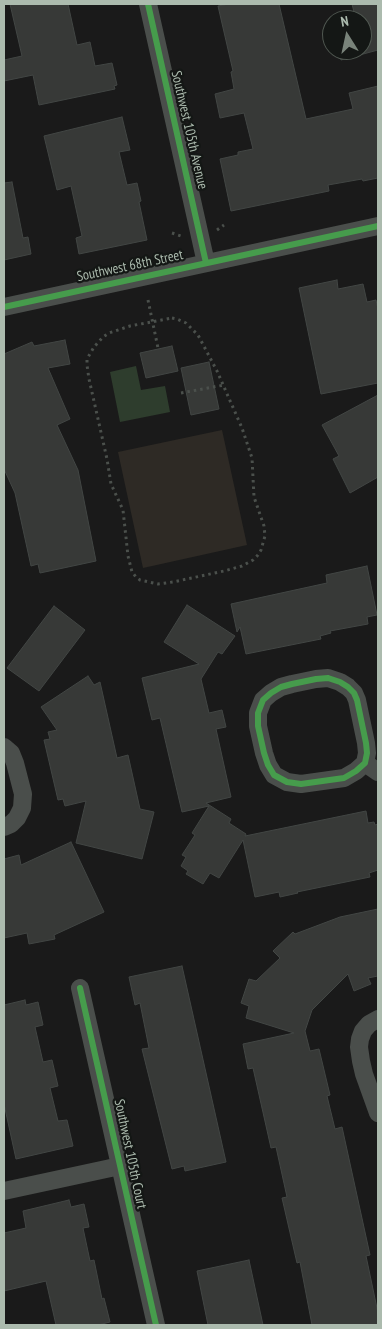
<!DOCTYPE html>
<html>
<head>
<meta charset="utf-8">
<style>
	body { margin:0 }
	#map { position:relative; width:382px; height:1329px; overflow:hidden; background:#1a1a1a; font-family:"PT Sans Narrow",sans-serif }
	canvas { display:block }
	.frame { position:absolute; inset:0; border:5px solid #acbbae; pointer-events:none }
	.north { position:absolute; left:322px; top:10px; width:50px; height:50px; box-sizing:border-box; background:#141715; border:1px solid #515952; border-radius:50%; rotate:350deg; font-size:14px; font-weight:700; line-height:20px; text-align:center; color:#acbbae }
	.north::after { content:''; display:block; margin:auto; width:18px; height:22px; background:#79837a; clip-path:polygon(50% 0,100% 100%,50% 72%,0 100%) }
</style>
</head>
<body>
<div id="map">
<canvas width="382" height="1329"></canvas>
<div class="frame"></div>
<div class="north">N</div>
</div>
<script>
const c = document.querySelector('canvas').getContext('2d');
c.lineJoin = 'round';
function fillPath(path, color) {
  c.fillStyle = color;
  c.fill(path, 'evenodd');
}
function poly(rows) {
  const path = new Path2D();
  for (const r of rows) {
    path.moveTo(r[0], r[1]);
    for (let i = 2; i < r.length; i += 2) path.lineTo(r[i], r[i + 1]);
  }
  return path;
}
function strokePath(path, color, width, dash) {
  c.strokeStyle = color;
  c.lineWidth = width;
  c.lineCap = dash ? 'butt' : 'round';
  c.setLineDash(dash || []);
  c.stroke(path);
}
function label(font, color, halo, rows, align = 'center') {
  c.font = font + ' "PT Sans Narrow",sans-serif';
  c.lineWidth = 4.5;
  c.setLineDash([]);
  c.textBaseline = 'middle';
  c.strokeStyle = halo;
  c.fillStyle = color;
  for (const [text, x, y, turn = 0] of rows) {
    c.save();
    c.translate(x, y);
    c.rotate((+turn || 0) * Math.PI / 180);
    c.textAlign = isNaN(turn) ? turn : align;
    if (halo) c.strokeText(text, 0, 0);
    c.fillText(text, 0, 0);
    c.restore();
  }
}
const green = poly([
	[222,430,247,545,143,568,118,452]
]);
const water = poly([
	[136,366,141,390,165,386,170,412,120,422,110,372]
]);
const building = poly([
	[10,4,68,4,77,45,90,42,95,66,112,63,117,85,114,86,115,89,39,105,33,75,4,81,4,60,22,56,10,4],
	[229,4,279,4,306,119,353,109,349,93,378,86,378,178,363,181,362,179,328,185,329,191,231,211,220,159,238,155,238,152,253,149,244,113,220,118,215,94,234,89,231,72,233,71,218,6,229,4],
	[352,4,378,4,378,50,341,60,338,50,362,50,362,20,337,20,355,16,352,4],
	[122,117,130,150,119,152,127,185,137,183,141,201,139,202,147,240,79,254,76,238,82,236,71,186,57,190,44,136,122,117],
	[12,182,23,238,28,237,31,254,4,260,4,183,12,182],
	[337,280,338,289,363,284,367,302,376,300,378,309,378,383,321,394,299,288,337,280],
	[65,340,70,364,48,368,70,419,57,425,78,470,96,561,40,573,38,564,31,566,15,493,4,469,4,354,32,342,34,346,65,340],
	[172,346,178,371,146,378,140,353,172,346],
	[209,362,219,409,191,415,181,368,209,362],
	[378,395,378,477,350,493,333,459,339,456,322,425,378,395],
	[367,566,377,615,367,617,368,624,330,631,331,633,320,636,321,639,246,654,240,627,237,632,231,604,327,583,326,575,367,566],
	[187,605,235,636,222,654,218,652,201,679,209,713,222,710,226,727,216,729,231,797,206,803,231,819,229,823,246,834,245,836,366,811,368,823,374,822,375,825,378,824,378,870,369,873,370,877,297,892,298,893,280,897,279,892,255,897,243,840,219,878,210,873,203,884,186,874,188,871,181,866,186,857,182,855,195,835,192,833,209,806,182,812,160,718,152,720,142,678,199,664,164,642,187,605],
	[54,606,85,630,39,691,7,668,54,606],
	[88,676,94,685,100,682,117,758,128,755,140,809,154,812,142,859,76,843,86,801,65,806,63,799,58,800,44,740,50,739,48,732,57,730,41,707,88,676],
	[71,842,104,912,54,935,55,939,29,944,27,933,4,938,4,859,19,855,21,865,71,842],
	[378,909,378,976,368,978,371,984,354,991,348,974,312,1010,305,1031,310,1051,319,1049,330,1095,327,1096,335,1129,342,1127,370,1255,366,1256,378,1313,378,1325,312,1325,300,1262,297,1263,282,1198,287,1197,276,1147,271,1148,253,1068,248,1069,243,1044,294,1033,246,1018,249,1006,241,1003,249,979,256,981,280,958,273,951,293,932,295,934,340,917,378,909],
	[182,966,226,1162,185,1171,184,1166,172,1169,142,1049,149,1048,140,1003,135,1005,129,977,182,966],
	[25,1000,26,1005,38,1002,43,1025,35,1027,43,1062,52,1060,58,1086,50,1088,58,1121,67,1120,73,1146,16,1159,4,1104,4,1005,25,1000],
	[69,1200,71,1207,84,1204,89,1227,83,1228,90,1261,94,1260,102,1299,104,1298,110,1322,98,1325,56,1325,46,1281,4,1291,4,1233,26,1228,23,1211,69,1200],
	[249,1260,263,1325,208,1325,197,1271,249,1260]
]);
const path = poly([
	[217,230,224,225],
	[172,233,181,236],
	[148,300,158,348],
	[172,318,177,319,186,323,198,335,217,371,242,428,252,458,254,497,264,526,265,536,261,550,258,555,253,560,242,566,224,571,173,582,158,584,140,580,136,577,132,572,128,556,123,510,111,484,107,459,89,379,87,365,87,359,94,347,103,337,109,333,130,326,172,318],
	[181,393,224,385]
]);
const minor = poly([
	[148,4,206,263],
	[4,307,378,226],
	[328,678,340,682,348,687,354,693,357,700,366,743,367,753,365,763,356,771,344,778,301,784,287,782,274,775,268,765,264,753,258,726,258,713,263,700,271,693,281,687,292,684,316,679,328,678],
	[4,747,11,753,15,763,23,794,22,808,17,818,11,824,4,827],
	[365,763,378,772],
	[80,988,156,1325],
	[378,1019,369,1024,363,1031,360,1039,359,1047,361,1061,364,1074,378,1113],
	[4,1191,120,1166]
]);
const cycleway = poly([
	[148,4,206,263],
	[4,307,378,226],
	[328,678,340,682,348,687,354,693,357,700,366,743,367,753,365,763,356,771,344,778,301,784,287,782,274,775,268,765,264,753,258,726,258,713,263,700,271,693,281,687,292,684,316,679,328,678],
	[80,988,156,1325]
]);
const streetNames = [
	["Southwest 105th Avenue",189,130,77],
	["Southwest 68th Street",130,266,-12],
	["Southwest 105th Court",130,1154,78]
];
fillPath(green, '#2e2a25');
fillPath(water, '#2e3d2d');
fillPath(building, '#373937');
strokePath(building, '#424644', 1);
strokePath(path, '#4b504c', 3, [2.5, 4]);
strokePath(minor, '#4a4e4b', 18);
strokePath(cycleway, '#469c4c', 6);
label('14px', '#acbbae', '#141715', streetNames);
</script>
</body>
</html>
